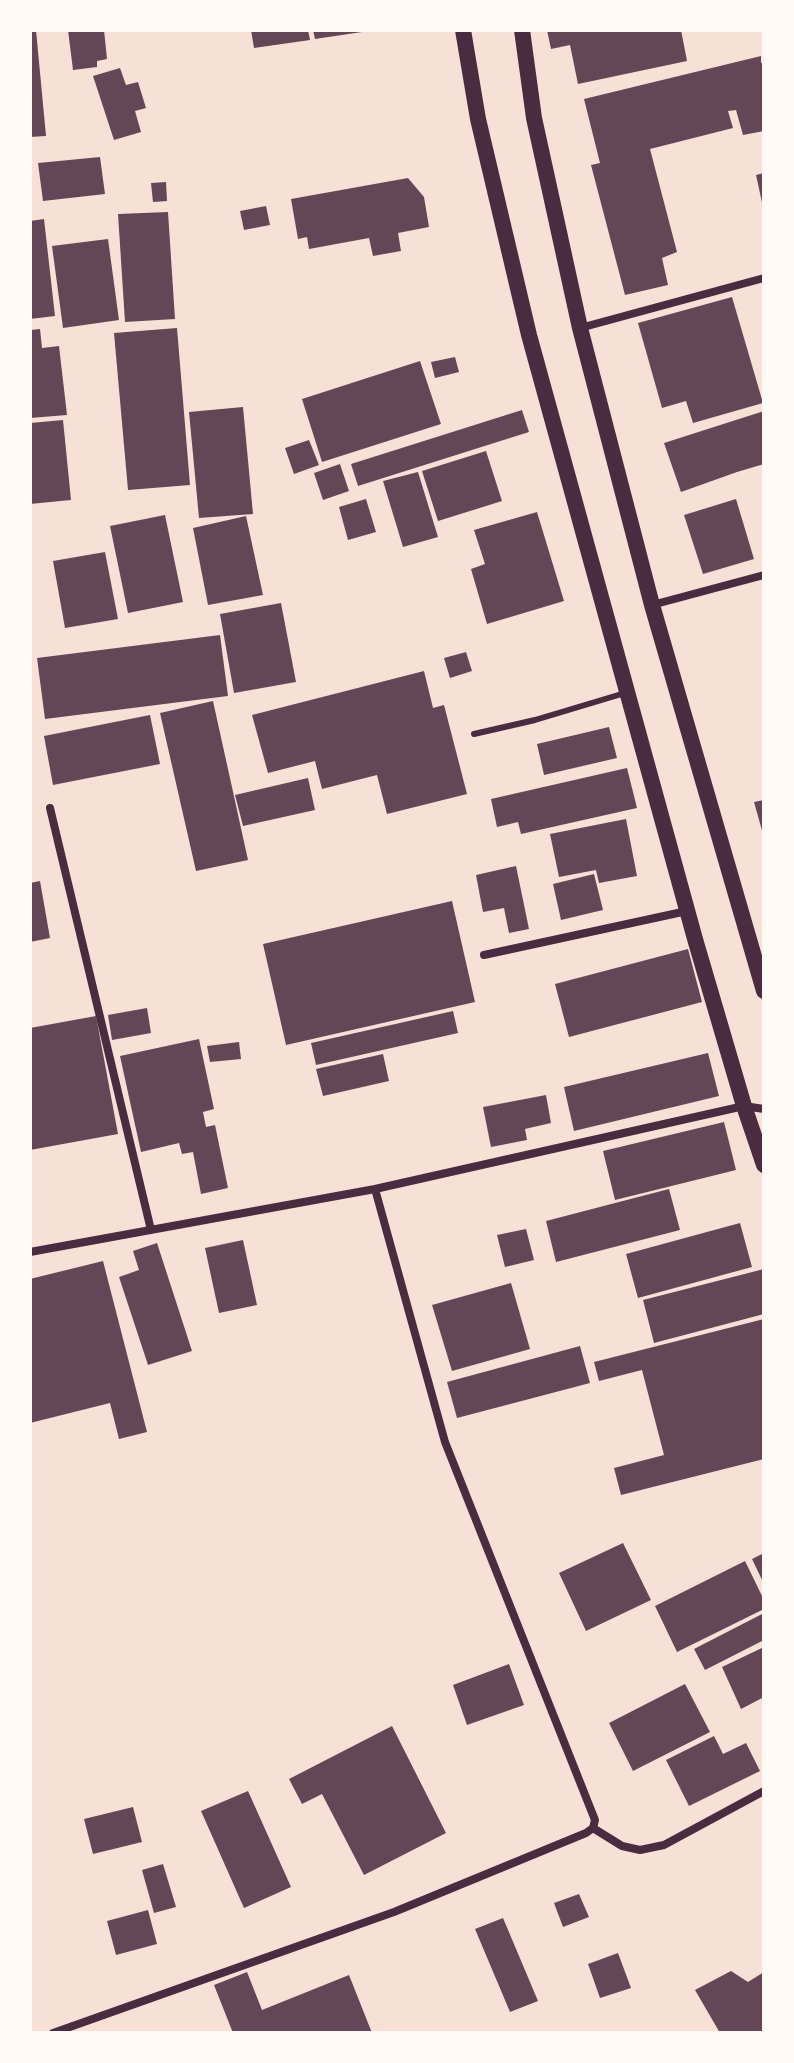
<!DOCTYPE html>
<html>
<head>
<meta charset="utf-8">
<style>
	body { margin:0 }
	#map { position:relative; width:794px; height:2063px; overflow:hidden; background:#f7e1d7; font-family:"Public Sans",sans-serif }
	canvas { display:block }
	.frame { position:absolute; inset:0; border:32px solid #fffaf5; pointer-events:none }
</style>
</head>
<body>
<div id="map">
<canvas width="794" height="2063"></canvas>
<div class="frame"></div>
</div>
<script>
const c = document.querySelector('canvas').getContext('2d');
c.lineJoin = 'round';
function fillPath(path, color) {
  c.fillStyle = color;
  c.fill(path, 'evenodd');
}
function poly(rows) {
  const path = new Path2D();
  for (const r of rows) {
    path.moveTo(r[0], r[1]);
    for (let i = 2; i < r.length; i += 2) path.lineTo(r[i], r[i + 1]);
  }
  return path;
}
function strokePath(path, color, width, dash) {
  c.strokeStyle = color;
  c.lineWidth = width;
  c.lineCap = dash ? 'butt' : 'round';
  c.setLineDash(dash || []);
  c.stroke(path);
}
const building = poly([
	[30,30,36,30,46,136,30,137],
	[68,30,104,30,107,59,97,61,97,67,73,70],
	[251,30,308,30,310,40,254,48],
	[313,30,361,30,362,32,315,39],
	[547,30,681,30,687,61,578,84,570,45,551,49],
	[761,56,761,63,764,63,764,131,743,135,736,110,728,111,733,128,650,149,677,252,662,258,668,285,625,295,591,165,600,163,584,99],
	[120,68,126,85,138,82,146,108,135,111,141,132,114,140,93,76],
	[100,157,105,194,43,201,38,163],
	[764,173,764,207,763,207,756,175],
	[408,178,424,197,429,227,398,233,401,251,373,256,369,238,309,249,307,237,298,239,291,199],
	[166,182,167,201,153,202,151,183],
	[266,206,270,225,244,230,240,211],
	[168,212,175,319,125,322,118,214],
	[44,219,55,316,30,319,30,221],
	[108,239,119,320,63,328,52,246],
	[732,297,763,403,693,423,686,401,662,408,638,323],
	[177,328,190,485,128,490,114,333],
	[40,329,42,348,59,346,67,415,30,418,30,330],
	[455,357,459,372,435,378,431,362],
	[420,361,441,424,322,462,302,399],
	[243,407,253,514,199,518,189,412],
	[522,410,529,432,358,486,351,464],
	[764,411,764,464,737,472,681,492,664,443],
	[63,420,71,500,30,504,30,423],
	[309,440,319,465,294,474,285,448],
	[486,451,502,501,438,521,422,471],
	[340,464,349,491,323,500,314,473],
	[418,472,438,537,403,547,383,481],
	[366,499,376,532,348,540,339,507],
	[736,499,754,559,703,574,684,515],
	[537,512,564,601,487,624,471,569,485,564,474,530],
	[165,515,183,602,128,613,110,526],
	[246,516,263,595,208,605,193,528],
	[105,552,118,619,65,628,53,561],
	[281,603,296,682,234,693,220,614],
	[220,635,228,696,45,719,37,658],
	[466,652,472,671,450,678,444,658],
	[424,671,433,708,444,705,467,794,387,814,377,775,322,789,315,761,268,773,252,715],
	[213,701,248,860,196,871,160,713],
	[150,715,160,764,53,785,44,736],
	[609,727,617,758,544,775,537,744],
	[627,768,637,808,521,834,518,822,497,827,491,799],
	[308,778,315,810,243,826,235,795],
	[764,800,764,834,763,834,754,802],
	[626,819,637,876,599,883,596,870,559,877,550,834],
	[516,866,529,929,509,933,504,908,483,912,476,875],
	[594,874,603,910,561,920,553,884],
	[40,881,50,938,30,942,30,883],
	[452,901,475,1002,286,1045,263,944],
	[688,949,702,1002,569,1037,555,984],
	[147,1008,151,1033,112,1040,108,1015],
	[453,1011,458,1033,316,1065,311,1043],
	[96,1016,118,1134,30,1150,30,1028],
	[199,1039,214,1109,203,1112,206,1127,215,1125,228,1188,201,1194,193,1152,182,1154,179,1143,141,1152,120,1056],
	[239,1042,241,1059,210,1062,207,1046],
	[708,1053,719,1096,574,1131,564,1087],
	[383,1054,389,1081,323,1096,316,1069],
	[546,1095,551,1123,525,1129,527,1140,491,1147,483,1107],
	[724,1122,736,1170,615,1200,603,1151],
	[669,1189,680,1230,556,1262,546,1221],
	[740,1223,752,1267,638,1298,626,1254],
	[526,1229,534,1260,505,1267,497,1235],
	[243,1240,257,1305,219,1313,205,1248],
	[157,1243,192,1351,148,1365,119,1277,139,1270,133,1251],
	[103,1261,147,1432,119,1439,110,1403,30,1423,30,1279],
	[764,1269,764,1314,654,1343,643,1300],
	[511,1283,530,1349,452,1371,432,1305],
	[764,1319,764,1459,621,1495,614,1468,664,1455,642,1370,599,1381,594,1362],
	[580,1346,590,1383,457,1418,447,1382],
	[623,1543,651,1600,586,1631,559,1573],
	[764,1553,764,1584,752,1559],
	[745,1561,764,1600,764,1609,677,1652,655,1606],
	[764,1613,764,1640,705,1670,694,1649],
	[764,1647,764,1697,741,1709,722,1667],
	[509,1664,524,1705,467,1725,453,1685],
	[685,1684,710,1732,633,1771,609,1723],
	[392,1726,446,1833,364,1875,322,1794,302,1804,289,1779],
	[714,1736,723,1754,746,1743,760,1771,689,1806,666,1760],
	[248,1791,291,1887,244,1908,201,1811],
	[133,1807,142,1842,93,1854,84,1819],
	[163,1864,176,1907,154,1913,142,1870],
	[579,1894,589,1917,563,1927,554,1903],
	[148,1910,157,1944,116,1955,107,1921],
	[503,1918,538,2001,510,2012,475,1929],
	[618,1953,631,1988,600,1998,588,1964],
	[731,1971,748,1982,764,1972,764,2033,720,2033,695,1990],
	[247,1972,262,2010,349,1975,372,2033,233,2033,214,1985]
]);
const service = poly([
	[474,734,535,720,625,693]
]);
const minor = poly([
	[580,328,764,278],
	[652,605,764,575],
	[50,808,151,1230],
	[484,955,687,911],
	[375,1189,445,1442,595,1820,593,1828],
	[30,1252,375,1189,744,1106,764,1109],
	[593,1828,622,1846,640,1850,664,1845,764,1791],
	[53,2033,394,1912,586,1833,593,1828]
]);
const secondary = poly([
	[463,30,478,119,529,335,695,939,744,1106,764,1165],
	[522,30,534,118,580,328,652,605,764,991]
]);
fillPath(building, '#644757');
strokePath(service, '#4a2c40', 6);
strokePath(minor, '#4a2c40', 8);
strokePath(secondary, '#4a2c40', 16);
</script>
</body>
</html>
